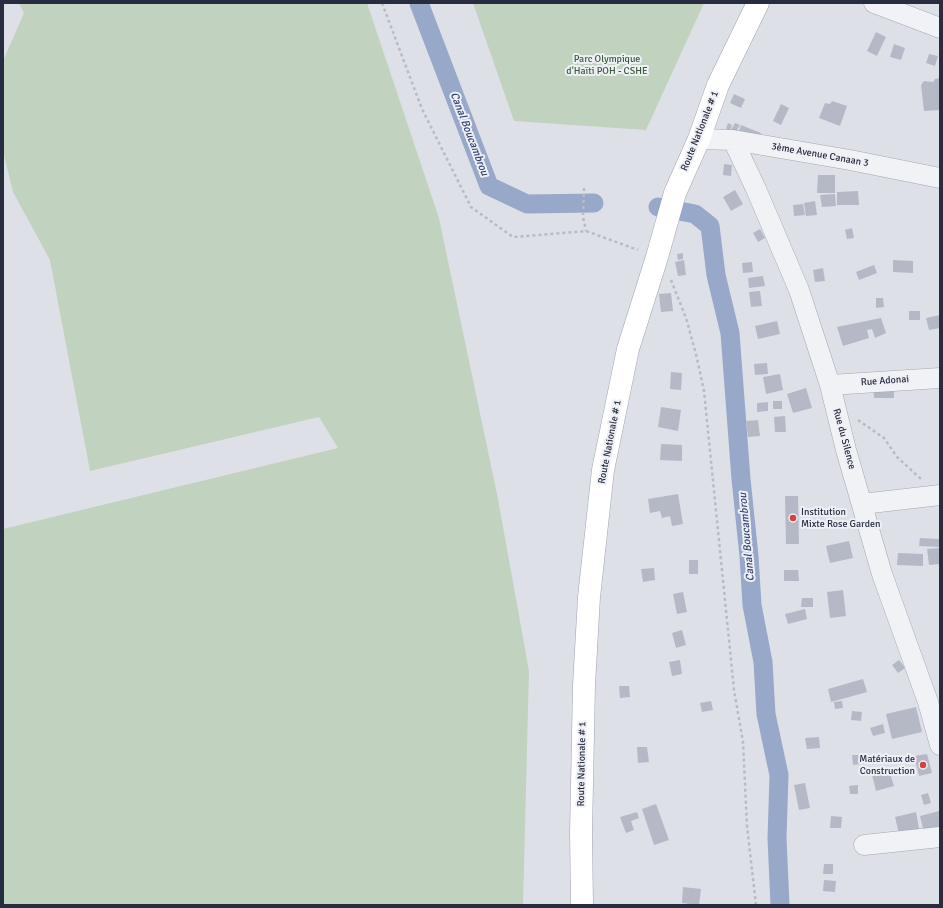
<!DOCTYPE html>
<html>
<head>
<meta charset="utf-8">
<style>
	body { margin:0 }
	#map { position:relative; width:943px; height:908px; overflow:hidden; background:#dee0e8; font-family:Signika,sans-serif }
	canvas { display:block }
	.frame { position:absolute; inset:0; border:4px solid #272c3f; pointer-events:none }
</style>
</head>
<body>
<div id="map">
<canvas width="943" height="908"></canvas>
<div class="frame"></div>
</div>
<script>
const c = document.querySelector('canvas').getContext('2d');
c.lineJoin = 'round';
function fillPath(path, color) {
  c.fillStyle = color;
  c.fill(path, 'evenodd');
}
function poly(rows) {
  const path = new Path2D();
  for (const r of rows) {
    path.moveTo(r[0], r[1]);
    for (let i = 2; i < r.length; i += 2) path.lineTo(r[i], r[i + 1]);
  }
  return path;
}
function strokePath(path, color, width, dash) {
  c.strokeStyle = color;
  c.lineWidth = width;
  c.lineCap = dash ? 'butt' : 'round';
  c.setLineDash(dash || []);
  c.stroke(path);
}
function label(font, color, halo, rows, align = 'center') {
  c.font = font + ' Signika,sans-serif';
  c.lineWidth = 4;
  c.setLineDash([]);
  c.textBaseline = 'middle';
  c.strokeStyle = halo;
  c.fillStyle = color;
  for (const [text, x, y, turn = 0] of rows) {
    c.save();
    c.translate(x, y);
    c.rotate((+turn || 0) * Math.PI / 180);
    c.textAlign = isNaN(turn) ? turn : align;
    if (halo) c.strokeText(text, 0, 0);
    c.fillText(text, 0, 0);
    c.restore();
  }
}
const green = poly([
	[19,3,367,3,439,218,498,499,529,671,523,905,3,905,3,529,338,448,319,417,90,471,50,260,13,192,3,151,3,61,24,13],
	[473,3,704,3,646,130,514,121]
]);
const canal = poly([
	[419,3,489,186,527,204,594,203],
	[658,207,695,214,710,226,716,275,730,333,741,479,749,556,752,605,763,662,766,714,779,775,777,838,780,905]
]);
const building = poly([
	[876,32,886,37,877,56,867,51],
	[894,44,905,48,901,60,890,57],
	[929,54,938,56,935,66,926,63],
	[940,78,940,110,924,111,921,85,924,81,933,82,935,79],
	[734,94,745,99,741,108,730,103],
	[832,101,847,106,840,126,819,118,825,103,830,104],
	[781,104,789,108,781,125,773,121],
	[728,123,732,125,730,131,726,129],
	[735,123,740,125,736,132,731,130],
	[741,125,761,133,759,138,739,131],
	[724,164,732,165,731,176,723,175],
	[818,175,835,175,835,193,817,193],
	[735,190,743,204,731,211,723,197],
	[858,191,859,205,837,205,837,192],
	[835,194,836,206,822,207,820,195],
	[815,201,817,215,806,216,804,203],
	[803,204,805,215,794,216,793,205],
	[852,228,854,238,847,239,845,230],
	[760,229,765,238,758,242,753,233],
	[683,253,683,259,678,260,677,254],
	[684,260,686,275,678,276,675,262],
	[893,260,913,261,913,273,893,272],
	[752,262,753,272,743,273,742,263],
	[874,265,877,273,859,280,856,272],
	[823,268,825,281,815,282,813,270],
	[763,276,765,286,749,288,748,278],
	[760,291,762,306,751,307,749,292],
	[671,293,673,311,661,312,659,294],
	[876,298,883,298,884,307,876,308],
	[909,311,920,311,920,320,909,320],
	[940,315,940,328,929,330,926,318],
	[881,318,886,333,875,338,872,329,867,330,869,338,843,346,837,327],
	[777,321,780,334,758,339,755,326],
	[767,363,768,374,755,375,754,364],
	[671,372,682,373,681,390,670,389],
	[780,374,783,390,766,394,763,377],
	[873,386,894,386,894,398,874,398],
	[806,388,812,408,793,413,787,394],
	[773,401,782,401,782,409,773,409],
	[768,402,768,411,757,412,757,403],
	[661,407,681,410,678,431,658,427],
	[785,416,786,432,775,432,774,417],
	[758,420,760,436,748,437,746,421],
	[661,444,682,445,682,461,660,460],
	[678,494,683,524,672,526,670,516,662,518,660,511,650,513,648,499],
	[785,496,798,496,799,544,786,544],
	[920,538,940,539,940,547,919,546],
	[849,541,853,558,830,563,826,546],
	[940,548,940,564,929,565,927,549],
	[898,553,923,554,923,566,897,565],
	[689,560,698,560,698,574,689,574],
	[654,568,655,580,643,582,641,569],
	[784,570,798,570,799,581,784,581],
	[843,590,846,616,830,618,827,592],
	[683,592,687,612,677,614,673,594],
	[802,598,813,598,813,607,801,607],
	[805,609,807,619,788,624,785,614],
	[682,630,686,645,676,648,672,633],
	[680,660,682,674,672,676,669,662],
	[899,660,905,668,898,673,892,665],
	[863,679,867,692,831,702,828,689],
	[619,686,629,686,630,697,620,698],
	[711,701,713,710,702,712,700,703],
	[842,701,843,708,835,709,834,702],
	[916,707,922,732,892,739,886,714],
	[852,711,862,712,861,721,851,720],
	[883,724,885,733,873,736,870,728],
	[819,737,820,748,807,749,805,738],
	[637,747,647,747,649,762,638,763],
	[927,754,932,773,919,776,914,756],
	[852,755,860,755,860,764,853,765],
	[889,770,894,786,876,791,872,775],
	[805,783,810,808,799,810,794,785],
	[858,785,858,794,850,794,849,786],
	[928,793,931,803,924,805,921,795],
	[656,804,669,840,654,845,642,809],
	[939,811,940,830,924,833,920,816],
	[637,812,639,818,631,821,634,830,626,833,620,817],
	[916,812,920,834,900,838,895,817],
	[831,816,842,817,841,828,830,828],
	[824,864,833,864,833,874,823,874],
	[824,880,836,881,835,892,823,891],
	[683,887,701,889,699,905,682,903]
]);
const path = poly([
	[382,3,422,109,471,207,513,237,586,231,638,250],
	[584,188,583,217,586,231],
	[671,280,686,318,696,354,704,391,734,690,743,742,747,826,756,905],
	[858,420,884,438,897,457,921,479]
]);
const minor = poly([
	[874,3,940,28],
	[699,139,733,140,850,160,940,178],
	[733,140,756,189,799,290,830,385,846,450,882,574,928,702,940,745],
	[830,385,940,378],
	[862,504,940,495],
	[864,845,940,837]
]);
const major = poly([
	[582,905,581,833,584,685,589,597,603,470,628,349,657,257,675,193,699,139,718,85,758,3]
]);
const markers = [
	[793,518,4,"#d04341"],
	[923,765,4,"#d04341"]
];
const parkNames = [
	["Parc Olympique",607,59],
	["d'Haïti POH - CSHE",607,71]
];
const streetNames = [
	["Route Nationale # 1",700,131,-68],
	["3ème Avenue Canaan 3",820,155,10],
	["Rue Adonai",885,381,-4],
	["Rue du Silence",844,439,75],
	["Route Nationale # 1",610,442,-79],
	["Route Nationale # 1",582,764,-89]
];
const poiNames = [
	["Institution",801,512],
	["Mixte Rose Garden",801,524],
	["Matériaux de",915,759,"right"],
	["Construction",915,771,"right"]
];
const waterNames = [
	["Canal Boucambrou",469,134,69],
	["Canal Boucambrou",747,537,-95]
];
fillPath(green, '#c1d2bf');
strokePath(canal, '#98a8c9', 19);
fillPath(building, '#b5b9c5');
strokePath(minor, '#a3a6b2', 21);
strokePath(major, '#9da3b4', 23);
strokePath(path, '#b8bbc3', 2.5, [3, 3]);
strokePath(minor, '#f1f2f6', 20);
strokePath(major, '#fff', 22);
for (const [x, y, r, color] of markers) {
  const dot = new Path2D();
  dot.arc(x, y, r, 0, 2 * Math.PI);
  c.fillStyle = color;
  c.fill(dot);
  strokePath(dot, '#eef0f6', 1.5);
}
label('10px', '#355b34', '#eef0f6', parkNames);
label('10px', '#272c3f', '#eef0f6', streetNames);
label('10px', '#272c3f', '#eef0f6', poiNames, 'left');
label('italic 11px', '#314473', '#eef0f6', waterNames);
</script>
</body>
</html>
